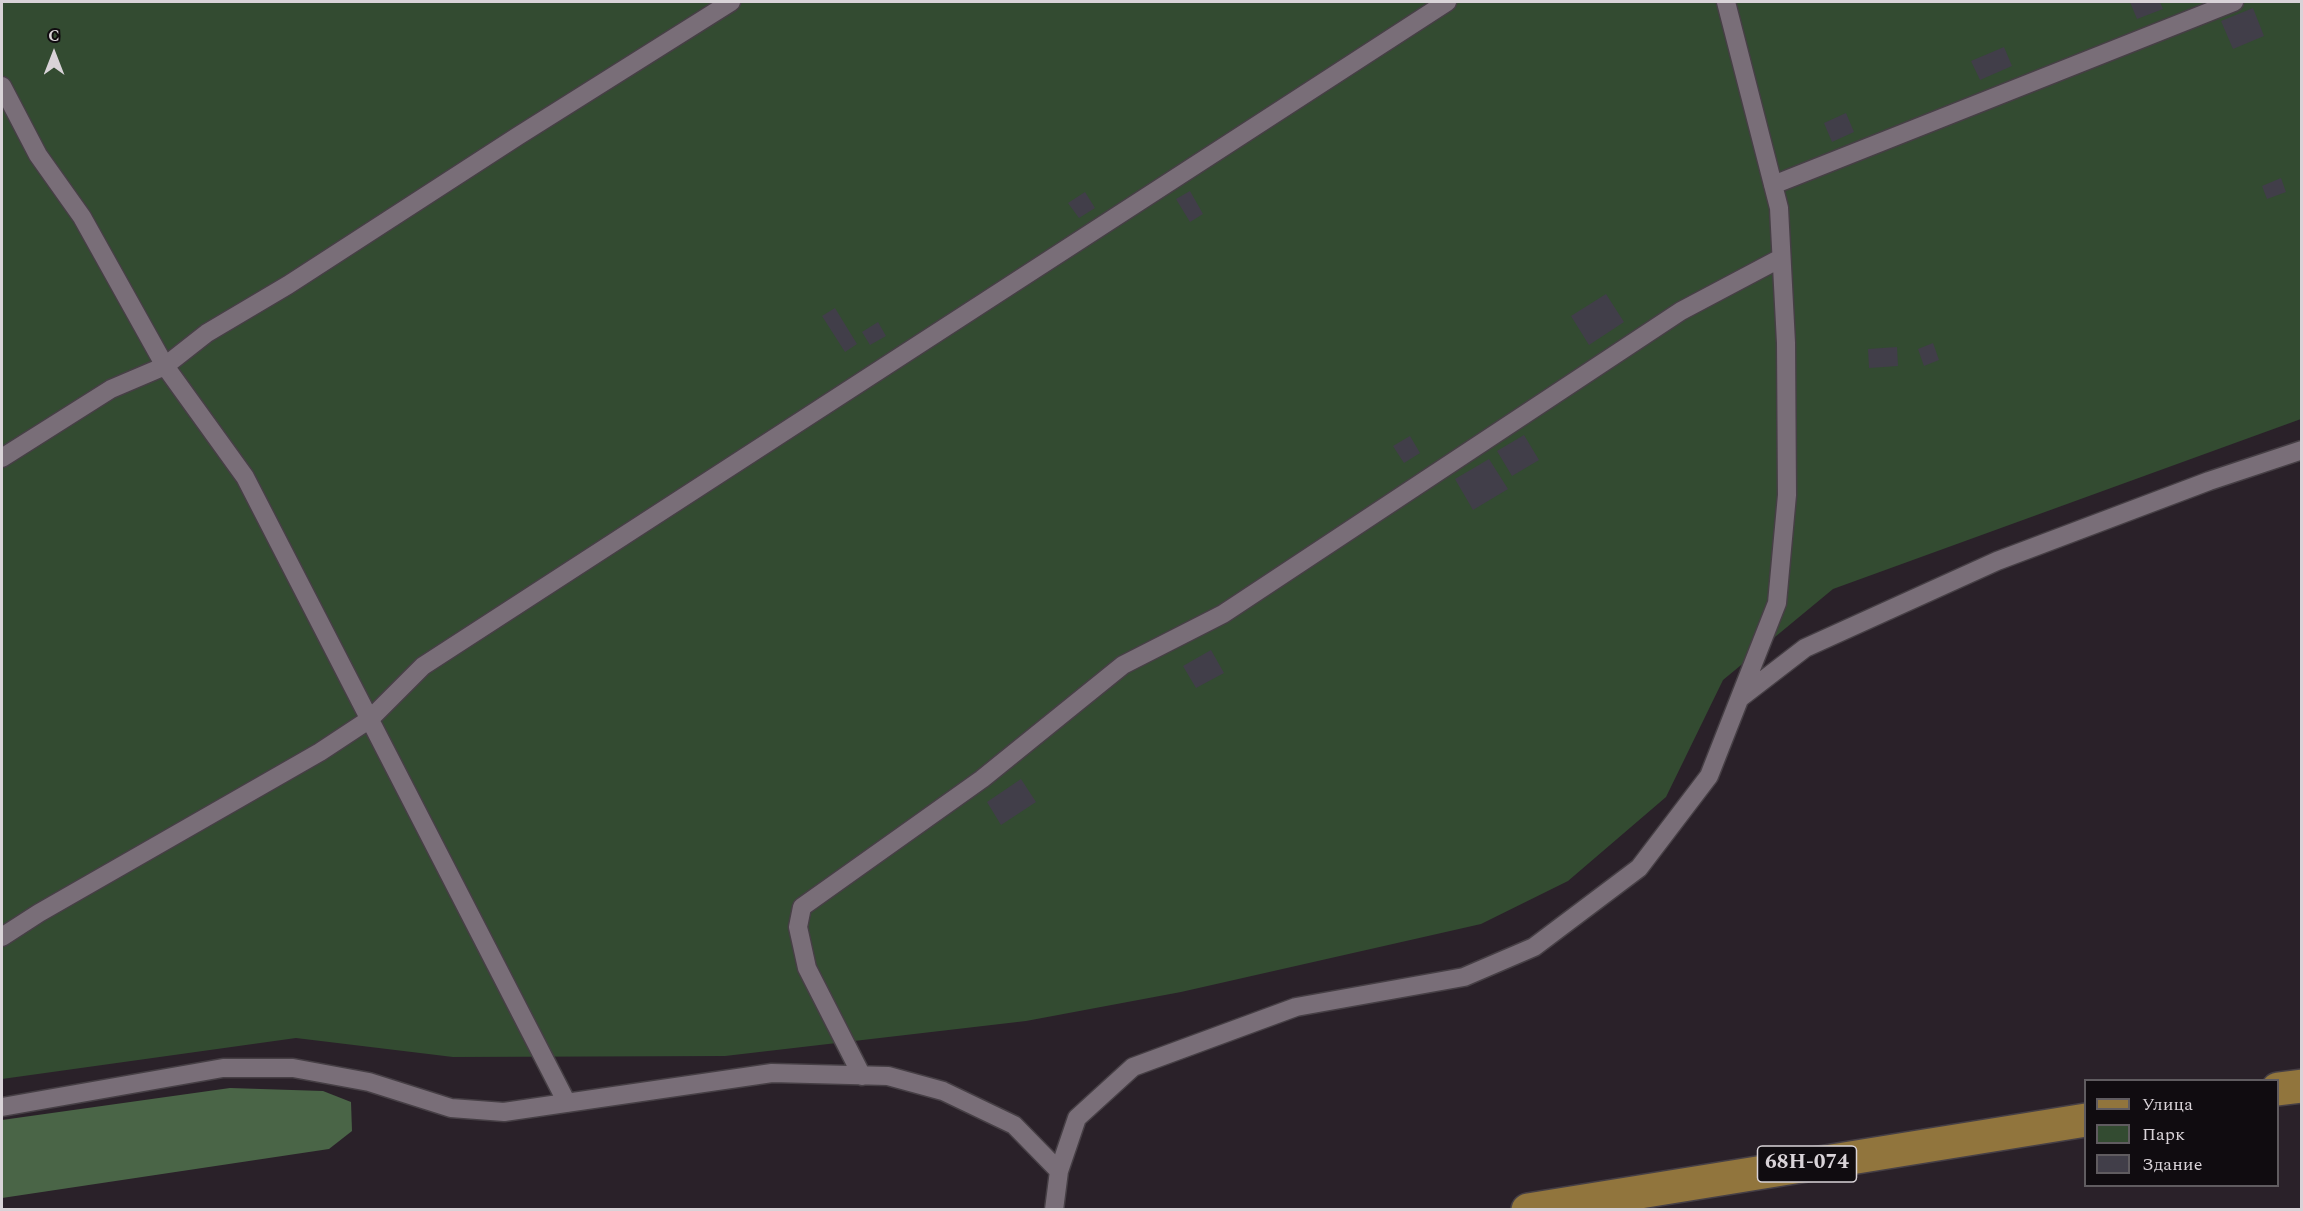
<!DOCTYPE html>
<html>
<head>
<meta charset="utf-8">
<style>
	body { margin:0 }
	#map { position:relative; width:2303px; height:1211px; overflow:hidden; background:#2a2129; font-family:Spectral,serif }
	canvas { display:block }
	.frame { position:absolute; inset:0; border:3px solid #d9d3d8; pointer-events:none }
	.legend { position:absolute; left:2084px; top:1079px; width:195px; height:108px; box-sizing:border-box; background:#100c10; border:2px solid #605c60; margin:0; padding:8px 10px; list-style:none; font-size:18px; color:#d9d3d8 }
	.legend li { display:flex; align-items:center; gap:12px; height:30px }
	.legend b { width:30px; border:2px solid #605c60 }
	.north { position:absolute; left:24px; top:24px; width:60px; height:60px; -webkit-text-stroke:4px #100c10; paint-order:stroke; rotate:0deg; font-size:16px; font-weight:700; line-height:24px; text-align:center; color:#d9d3d8 }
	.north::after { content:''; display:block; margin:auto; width:21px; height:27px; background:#d9d3d8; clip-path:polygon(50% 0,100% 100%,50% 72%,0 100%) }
</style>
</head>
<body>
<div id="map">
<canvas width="2303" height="1211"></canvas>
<div class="frame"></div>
<ul class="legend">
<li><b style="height:8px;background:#91753d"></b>Улица</li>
<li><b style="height:16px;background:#334b31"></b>Парк</li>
<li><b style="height:16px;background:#413e49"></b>Здание</li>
</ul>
<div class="north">С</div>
</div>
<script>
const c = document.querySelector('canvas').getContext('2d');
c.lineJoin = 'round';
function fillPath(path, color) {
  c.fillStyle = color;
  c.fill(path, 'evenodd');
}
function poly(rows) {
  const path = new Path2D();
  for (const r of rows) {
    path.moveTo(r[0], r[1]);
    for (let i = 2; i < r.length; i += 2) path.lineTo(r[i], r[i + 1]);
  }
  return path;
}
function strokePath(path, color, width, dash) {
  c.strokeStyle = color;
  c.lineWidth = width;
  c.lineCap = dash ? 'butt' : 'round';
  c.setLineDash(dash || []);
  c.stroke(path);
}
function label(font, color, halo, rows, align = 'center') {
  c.font = font + ' Spectral,serif';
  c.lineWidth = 4.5;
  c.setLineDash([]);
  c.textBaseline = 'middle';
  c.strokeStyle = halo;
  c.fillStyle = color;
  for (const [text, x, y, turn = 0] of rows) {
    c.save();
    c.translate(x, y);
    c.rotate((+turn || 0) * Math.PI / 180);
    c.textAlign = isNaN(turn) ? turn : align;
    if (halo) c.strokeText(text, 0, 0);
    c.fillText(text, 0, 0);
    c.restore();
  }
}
const green = poly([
	[2,2,2301,2,2301,419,1833,589,1723,680,1666,797,1568,881,1481,924,1181,992,1026,1021,725,1056,453,1057,296,1038,2,1079]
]);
const forest = poly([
	[230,1088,323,1091,351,1102,352,1131,329,1149,2,1198,2,1120]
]);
const building = poly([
	[2130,2,2160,2,2163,9,2137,19],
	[2253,8,2264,36,2233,49,2221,21],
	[2004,47,2012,66,1980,80,1971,61],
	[1846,113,1854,132,1832,142,1824,123],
	[2281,178,2286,192,2267,199,2262,186],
	[1190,191,1203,214,1190,222,1176,199],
	[1085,192,1095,208,1079,218,1068,203],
	[1606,294,1624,322,1589,345,1571,316],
	[835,308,857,344,845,352,822,316],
	[878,322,886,336,870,345,862,332],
	[1933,343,1939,360,1924,366,1918,349],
	[1897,347,1898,366,1869,368,1868,349],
	[1524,435,1539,460,1512,476,1497,451],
	[1410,436,1420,453,1404,463,1393,446],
	[1489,459,1508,489,1473,510,1455,479],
	[1211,650,1224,673,1196,688,1183,666],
	[1021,779,1036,802,1001,825,987,802]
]);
const service = poly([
	[2,86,38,155,82,217,165,366,245,477,567,1103],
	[1773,185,2234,2],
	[2,458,111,389,165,366,207,333,288,285,518,136,731,2],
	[1740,698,1805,648,1997,561,2209,481,2302,450],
	[2,937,39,913,320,752,370,719,423,666,1447,2],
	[862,1076,807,968,798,927,802,907,982,779,1123,665,1223,614,1681,311,1781,258],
	[2,1107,223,1068,293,1068,369,1082,451,1108,504,1112,772,1073,888,1076,943,1091,1014,1125,1059,1171],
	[1054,1210,1059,1171,1077,1118,1133,1067,1296,1007,1464,977,1534,947,1639,868,1709,776,1777,603,1787,495,1786,343,1779,208,1726,2]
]);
const primary = poly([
	[2278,1089,2302,1086],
	[1528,1210,2086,1120]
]);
const shields = [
	[1807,1164,99]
];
const shieldNames = [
	["68Н-074",1807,1164]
];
fillPath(green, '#334b31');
fillPath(forest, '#4a6547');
fillPath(building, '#413e49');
strokePath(service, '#463f45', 21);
strokePath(primary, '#463f45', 36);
strokePath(service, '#796e78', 18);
strokePath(primary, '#91753d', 33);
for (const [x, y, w] of shields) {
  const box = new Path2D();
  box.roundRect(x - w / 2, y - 18, w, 36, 4.5);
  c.fillStyle = '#100c10';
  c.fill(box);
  strokePath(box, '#d9d3d8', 1.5);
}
label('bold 21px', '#d9d3d8', null, shieldNames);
</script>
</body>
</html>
